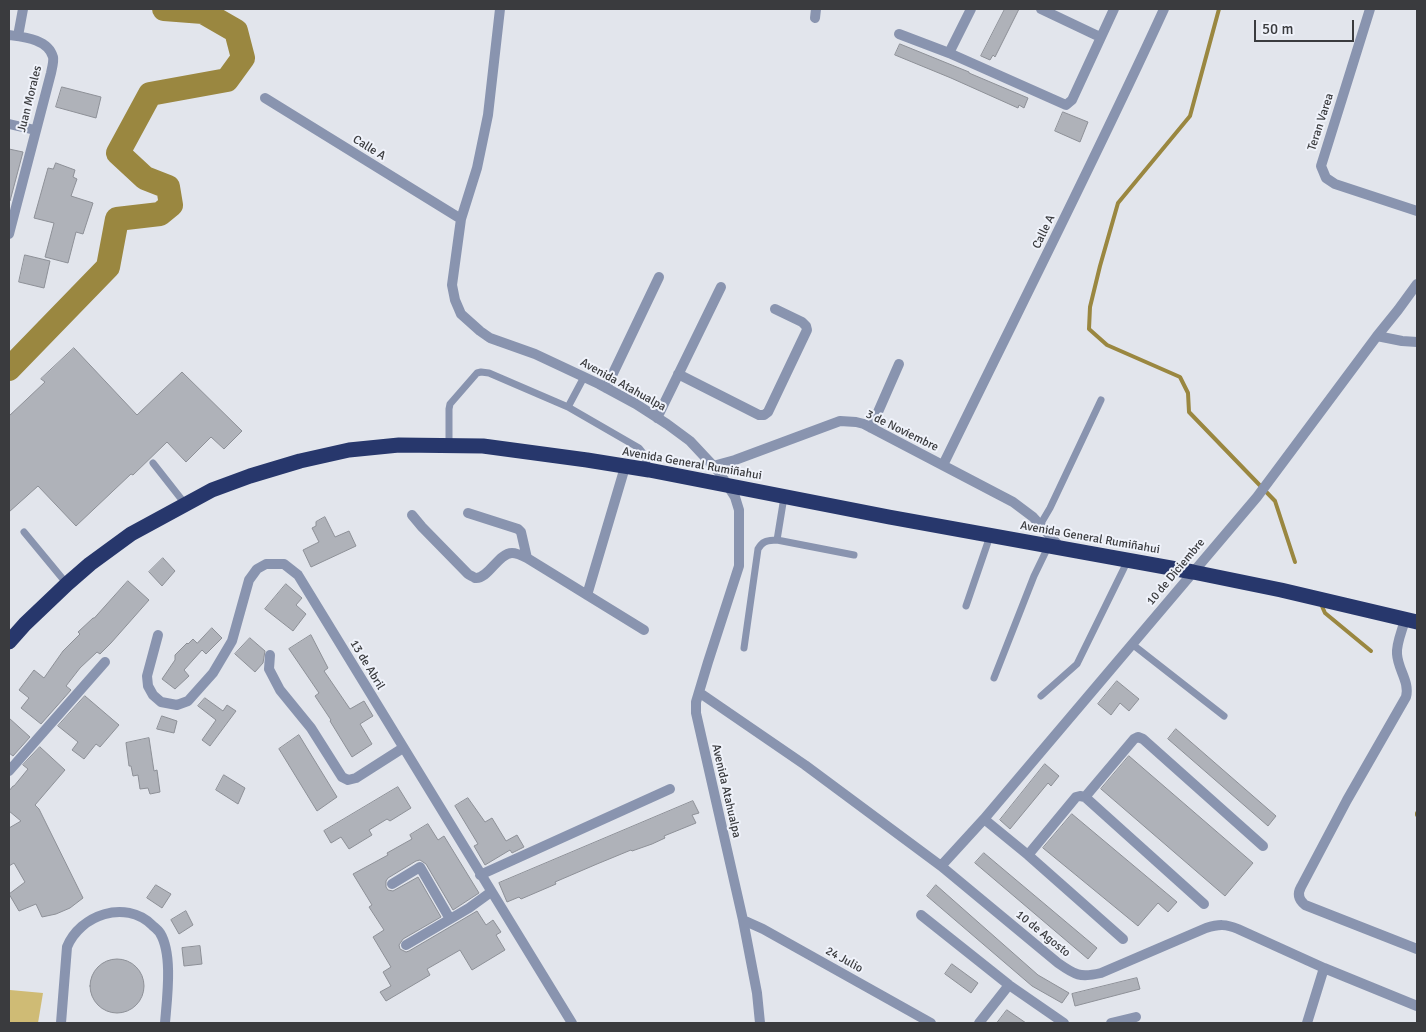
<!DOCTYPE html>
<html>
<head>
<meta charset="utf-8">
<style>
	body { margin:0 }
	#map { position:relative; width:1426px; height:1032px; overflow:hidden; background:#e2e5ec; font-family:Signika,sans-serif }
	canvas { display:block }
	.frame { position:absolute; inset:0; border:10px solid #3a3b3e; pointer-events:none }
	.scale { position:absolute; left:1254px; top:20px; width:100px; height:22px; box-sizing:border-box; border:2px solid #3a3b3e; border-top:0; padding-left:6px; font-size:15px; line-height:18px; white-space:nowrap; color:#3a3b3e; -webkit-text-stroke:4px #eff2fa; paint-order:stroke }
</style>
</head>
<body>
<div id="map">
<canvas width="1426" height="1032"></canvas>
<div class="frame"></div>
<div class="scale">50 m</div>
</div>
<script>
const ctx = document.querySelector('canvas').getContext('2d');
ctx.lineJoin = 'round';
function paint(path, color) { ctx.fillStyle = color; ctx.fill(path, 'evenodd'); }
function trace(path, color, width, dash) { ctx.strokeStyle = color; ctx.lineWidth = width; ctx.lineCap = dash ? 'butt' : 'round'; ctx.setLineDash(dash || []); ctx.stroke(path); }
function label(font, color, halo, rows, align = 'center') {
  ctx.font = font + ' Signika,sans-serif'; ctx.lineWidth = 4; ctx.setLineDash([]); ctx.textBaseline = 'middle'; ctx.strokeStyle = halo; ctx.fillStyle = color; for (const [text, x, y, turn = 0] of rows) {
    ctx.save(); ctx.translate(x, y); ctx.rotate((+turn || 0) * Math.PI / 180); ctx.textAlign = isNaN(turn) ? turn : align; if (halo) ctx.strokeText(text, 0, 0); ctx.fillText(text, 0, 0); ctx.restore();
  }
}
const green = new Path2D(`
	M 10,990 L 43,993 L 38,1023 L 9,1023 Z`);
const stream = new Path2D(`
	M 1219,9 L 1190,116 L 1118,203 L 1100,266 L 1090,307 L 1089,329 L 1107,345 L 1180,377 L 1188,393 L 1189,412 L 1275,501 L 1295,562
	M 1321,604 L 1325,613 L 1371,651
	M 1417,813 L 1417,815`);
const river = new Path2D(`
	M 9,369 L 108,267 L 117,219 L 160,214 L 171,205 L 168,187 L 145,178 L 118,153 L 150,94 L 227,80 L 243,58 L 236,31 L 203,12 L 164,9`);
const building = new Path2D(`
	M 1005,9 L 1019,9 L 995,57 L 993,55 L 990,60 L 981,56 Z
	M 900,44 L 969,72 L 969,73 L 1028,98 L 1024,108 L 1019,105 L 1018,108 L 951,78 L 895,55 Z
	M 62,87 L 101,97 L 96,118 L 56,107 Z
	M 1063,112 L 1088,122 L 1080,142 L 1055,131 Z
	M 9,149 L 23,152 L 10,201 L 9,201 Z
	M 56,163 L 75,170 L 73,177 L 77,179 L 71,196 L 93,203 L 83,234 L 76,232 L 68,263 L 45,257 L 54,223 L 34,218 L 48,168 L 53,169 Z
	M 25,255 L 50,261 L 44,288 L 19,282 Z
	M 74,348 L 137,415 L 182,372 L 242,431 L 224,449 L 211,437 L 186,462 L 167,442 L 133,475 L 131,474 L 76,526 L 38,486 L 9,512 L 9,416 L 45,382 L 41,379 Z
	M 325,517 L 335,537 L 349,531 L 356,546 L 311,567 L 303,550 L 319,542 L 312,528 L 316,526 L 316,522 Z
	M 163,558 L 175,571 L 162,586 L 149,572 Z
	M 128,581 L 149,600 L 111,643 L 100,654 L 97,652 L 80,668 L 66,686 L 71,690 L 41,724 L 21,708 L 29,698 L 19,690 L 34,670 L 44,678 L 63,651 L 80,634 L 78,632 L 93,618 L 94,618 Z
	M 286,584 L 302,598 L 296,605 L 306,614 L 293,631 L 265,609 Z
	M 212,628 L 222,638 L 206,654 L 202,650 L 184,670 L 189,676 L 175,689 L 162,679 L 175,660 L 175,655 L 187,643 L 188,644 L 193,639 L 197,643 Z
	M 311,635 L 328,668 L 324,671 L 350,709 L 364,701 L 373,716 L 360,724 L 372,744 L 352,757 L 330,721 L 331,720 L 315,696 L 319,693 L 289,649 Z
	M 250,638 L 265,651 L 263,663 L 255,672 L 235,654 Z
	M 1117,681 L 1139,699 L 1129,711 L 1120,703 L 1111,715 L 1098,704 Z
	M 85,696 L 119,725 L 100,747 L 96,744 L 84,759 L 72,750 L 78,742 L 58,726 Z
	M 205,698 L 223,711 L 227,705 L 236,711 L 210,746 L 202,740 L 216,720 L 198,706 Z
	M 162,716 L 177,721 L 174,733 L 157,729 Z
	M 9,718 L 30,737 L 13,756 L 9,753 Z
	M 1176,729 L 1276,816 L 1268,826 L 1168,739 Z
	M 299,735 L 337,797 L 317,811 L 279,749 Z
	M 149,738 L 154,771 L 157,770 L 160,792 L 150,794 L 148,788 L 140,789 L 138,775 L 133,776 L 131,766 L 129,766 L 126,743 Z
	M 40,747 L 65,770 L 35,805 L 39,809 L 83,898 L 70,908 L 56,914 L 42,917 L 36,904 L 19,911 L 9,894 L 25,882 L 14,863 L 9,866 L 9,828 L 21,821 L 9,811 L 9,791 L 13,786 L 14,786 L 28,769 L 23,765 Z
	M 1129,756 L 1253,863 L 1225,896 L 1101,789 Z
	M 1045,764 L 1059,776 L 1051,786 L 1048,783 L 1010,829 L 1000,820 Z
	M 224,775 L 245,788 L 238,804 L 216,790 Z
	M 398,787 L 411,808 L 390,821 L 387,819 L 369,830 L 372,835 L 349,849 L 341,837 L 331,843 L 324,831 Z
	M 468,798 L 485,822 L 492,818 L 506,841 L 517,835 L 524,847 L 512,853 L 510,850 L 485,865 L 474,846 L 478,844 L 455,806 Z
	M 693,801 L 699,813 L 692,815 L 696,823 L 664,836 L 665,838 L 652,844 L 632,851 L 631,850 L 597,864 L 555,882 L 556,884 L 521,899 L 519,897 L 507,902 L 499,883 Z
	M 1072,814 L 1177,902 L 1168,912 L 1158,903 L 1138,926 L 1043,848 Z
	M 428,824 L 438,840 L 444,836 L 479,893 L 453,910 L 426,864 L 420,860 L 416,861 L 388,878 L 386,881 L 386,887 L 388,890 L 393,891 L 418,877 L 441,917 L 403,939 L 399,945 L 400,949 L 406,952 L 409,951 L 477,911 L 486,925 L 493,920 L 501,932 L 496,935 L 505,950 L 472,970 L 460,950 L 427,969 L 430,975 L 386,1001 L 380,992 L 391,986 L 383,972 L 391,967 L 373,937 L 384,930 L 369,907 L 372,905 L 353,874 L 388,855 L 387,853 L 412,839 L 410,835 Z
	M 984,853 L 1097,948 L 1088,959 L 975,863 Z
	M 156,885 L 171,894 L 162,908 L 147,898 Z
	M 936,885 L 1038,975 L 1069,993 L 1062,1003 L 1032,986 L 927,896 Z
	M 186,911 L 193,925 L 179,934 L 171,920 Z
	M 200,946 L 202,964 L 184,966 L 182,948 Z
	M90 986a27 27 0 1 1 54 0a27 27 0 1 1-54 0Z
	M 952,964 L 978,983 L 971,993 L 945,974 Z
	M 1137,978 L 1140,989 L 1075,1006 L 1072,994 Z
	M 1007,1010 L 1026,1023 L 997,1023 Z`);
const lane = new Path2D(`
	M 568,407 L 584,377
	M 449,445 L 449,409 L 450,404 L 477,373 L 481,372 L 489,373 L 568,407 L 639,448 L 643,453 L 649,470
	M 153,463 L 186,505
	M 1040,525 L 1050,508 L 1101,400
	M 24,532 L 67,584
	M 777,540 L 784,497
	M 966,606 L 990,536
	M 1132,644 L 1224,716
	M 744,648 L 758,549 C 763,540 768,541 777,540 L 854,555
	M 994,678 L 1034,576 L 1049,545
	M 1041,696 L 1077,664 L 1128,560`);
const street = new Path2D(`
	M 500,9 L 488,115 L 477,168 L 461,219 L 452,285 L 455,300 L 461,314 L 480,331 L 490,338 L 535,354 L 599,384 L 636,404 L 667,424 L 690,441 L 719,472 L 735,497 L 739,510 L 739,566 L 708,662 L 696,702 L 696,713 L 743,920 L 757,993 L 760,1023
	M 1041,9 L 1100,37
	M 1370,9 L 1321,166 L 1326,178 L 1335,184 L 1417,211
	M 815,18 L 816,9
	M 899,34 L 949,53 L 1066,105 L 1072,100 L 1114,9
	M 9,35 C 24,37 48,39 53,57 C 54,61 52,68 51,73 L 9,234
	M 18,36 L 23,9
	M 949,53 L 971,9
	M 265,98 L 461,219
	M 9,124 L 35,130
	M 1377,336 L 1402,341 L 1417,342
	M 678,374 L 759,415 L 764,415 L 768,412 L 807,330 L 806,326 L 802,322 L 775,309
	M 606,388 L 659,277
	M 657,418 L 721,287
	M 871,428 L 899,364
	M 943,465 C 1017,313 1094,162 1164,9
	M 713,466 L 735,460 L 840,421 L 856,422 L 864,424 L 1013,502 L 1033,517 L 1060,547
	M 468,513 L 518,529 L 521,532 L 527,558
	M 412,515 L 422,527 L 468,574 C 469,575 474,577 475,578 C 488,580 498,553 512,553 C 516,553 523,556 527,558 L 644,630
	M 587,595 L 625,467
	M 1405,619 C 1403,629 1396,643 1397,654 C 1398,670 1410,682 1406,697 L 1347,800 L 1301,887 C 1297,894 1299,900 1305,905 L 1417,949
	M 158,635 L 147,676 L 148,686 L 153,695 L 161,702 L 177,705 L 188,701 L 213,673 L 232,641 L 249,580 L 257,569 L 266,564 L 284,564 L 298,575 L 572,1023
	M 270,655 L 269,669 L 280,690 L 311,728 L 342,777 L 348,780 L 356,778 L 403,748
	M 700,693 L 805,765 L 941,866 L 1058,963 C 1075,975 1080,978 1101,973 L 1206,928 C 1219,924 1226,924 1238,929 L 1324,968 L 1417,1006
	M 9,771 L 105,662
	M 1085,797 L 1134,739 L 1138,737 L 1143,739 L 1263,846
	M 984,819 L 1028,855 L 1123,939
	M 1028,855 L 1076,797 L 1080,796 L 1085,797 L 1204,904
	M 941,866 L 984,819 L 1257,497 L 1377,336 L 1398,310 L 1417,284
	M 480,875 L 670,789
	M 392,884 L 420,867 L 450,919
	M 921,915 L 1009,985 L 1064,1023
	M 743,920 L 763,929 L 931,1023
	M 406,945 L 469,908 L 491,892
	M 61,1023 L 67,947 C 80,915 125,899 152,925 C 154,927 158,930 160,933 C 173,954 167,998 165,1023
	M 979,1023 L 1009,985
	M 1111,1023 L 1136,1017
	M 1307,1023 L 1324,968`);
const highway = new Path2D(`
	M 9,642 L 25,624 L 67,584 L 90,564 L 131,534 L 212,490 L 250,476 L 300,461 L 349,450 L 399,445 L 483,446 L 587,460 L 649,470 L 889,517 L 1193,572 L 1281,590 L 1417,622`);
const streetNames = [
	["Juan Morales",30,99,-76],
	["Teran Varea",1321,122,-72],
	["Calle A",369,148,32],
	["Calle A",1044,232,-64],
	["Avenida Atahualpa",623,385,29],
	["3 de Noviembre",902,431,26],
	["Avenida General Rumiñahui",692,464,10],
	["Avenida General Rumiñahui",1090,538,10],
	["10 de Diciembre",1176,572,-50],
	["13 de Abril",367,665,59],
	["Avenida Atahualpa",726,791,77],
	["10 de Agosto",1043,934,39],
	["24 Julio",844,960,29]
];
paint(green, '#cfbb75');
trace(stream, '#9a8740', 4);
trace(river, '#9a8740', 24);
paint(building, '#afb2b9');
trace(building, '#8d9097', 1);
trace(lane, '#8994af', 7);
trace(street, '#8994af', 10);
trace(highway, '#27376c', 15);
label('12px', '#3a3b3e', '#eff2fa', streetNames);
</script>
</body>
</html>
